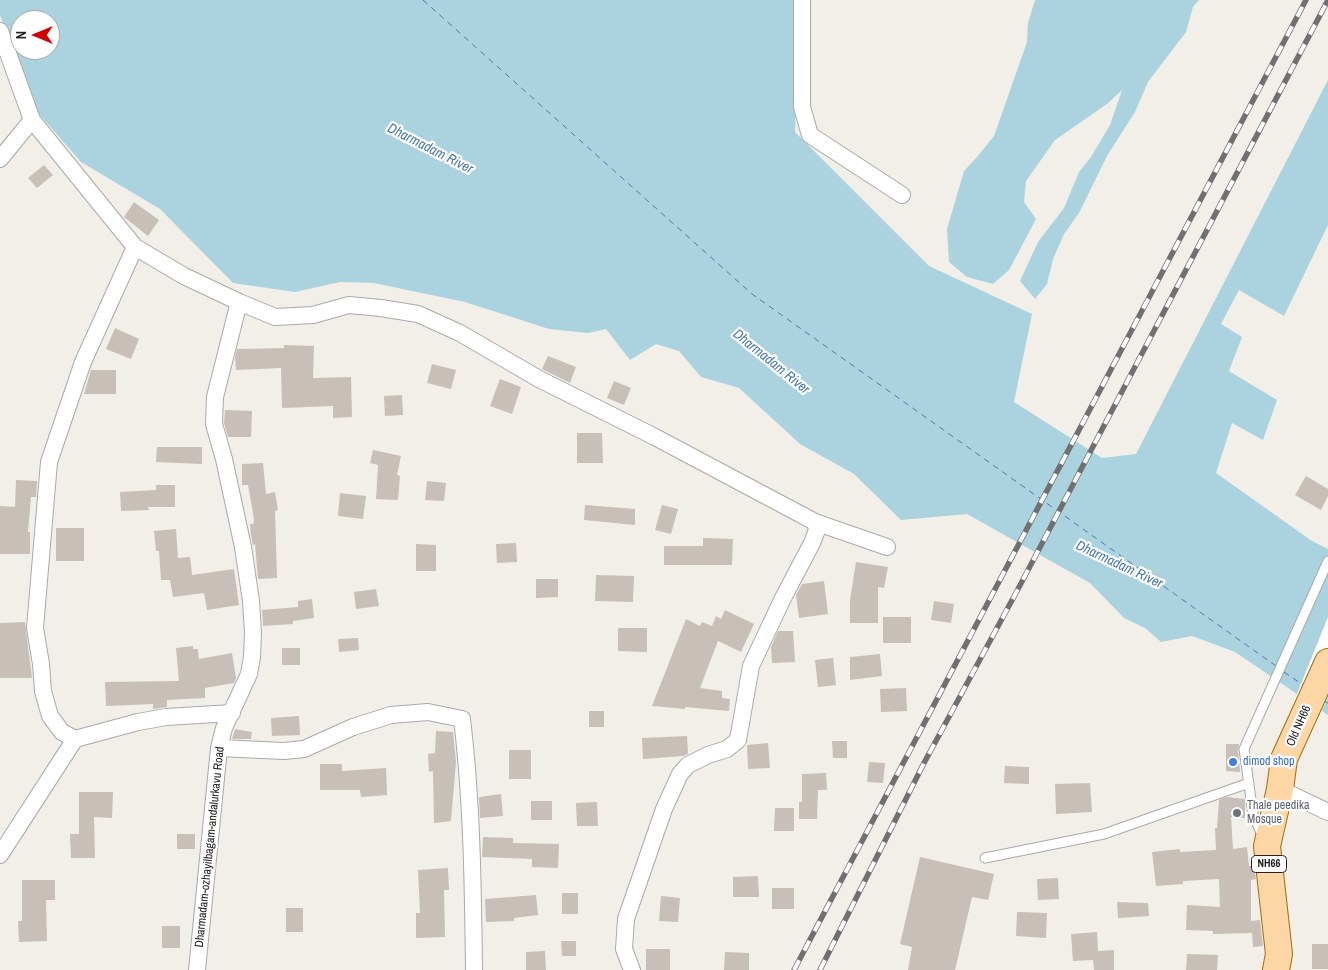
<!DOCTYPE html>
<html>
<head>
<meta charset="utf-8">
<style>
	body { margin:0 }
	#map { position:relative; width:1328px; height:970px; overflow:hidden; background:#f2efe9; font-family:"Archivo Narrow",sans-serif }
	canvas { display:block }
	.north { position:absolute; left:10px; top:10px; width:50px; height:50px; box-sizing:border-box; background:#fff; border:1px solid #a7a7a7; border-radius:50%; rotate:270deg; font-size:14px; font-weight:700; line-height:20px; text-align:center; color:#222 }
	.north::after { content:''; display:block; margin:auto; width:18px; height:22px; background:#d40000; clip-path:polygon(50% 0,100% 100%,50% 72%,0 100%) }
</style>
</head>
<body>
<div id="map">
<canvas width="1328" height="970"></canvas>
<div class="north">N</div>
</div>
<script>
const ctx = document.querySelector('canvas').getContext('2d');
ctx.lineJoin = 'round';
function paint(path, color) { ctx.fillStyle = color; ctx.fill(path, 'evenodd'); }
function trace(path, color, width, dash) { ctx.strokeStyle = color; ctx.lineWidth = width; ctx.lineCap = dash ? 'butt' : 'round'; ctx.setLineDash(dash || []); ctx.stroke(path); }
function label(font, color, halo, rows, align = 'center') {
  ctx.font = font + ' "Archivo Narrow",sans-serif'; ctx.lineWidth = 4.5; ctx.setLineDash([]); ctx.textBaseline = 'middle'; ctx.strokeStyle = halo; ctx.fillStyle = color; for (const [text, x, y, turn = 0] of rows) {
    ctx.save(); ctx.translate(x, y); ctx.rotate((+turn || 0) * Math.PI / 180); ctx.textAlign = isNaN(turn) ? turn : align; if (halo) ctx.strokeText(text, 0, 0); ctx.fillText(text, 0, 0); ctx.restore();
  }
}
const water = new Path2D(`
	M 0,0 L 798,0 L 795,132 L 929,266 L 1032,314 L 1014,402 L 1102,458 L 1136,454 L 1328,80 L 1328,225 L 1284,316 L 1239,290 L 1221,324 L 1242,337 L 1229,371 L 1277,400 L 1263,440 L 1232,423 L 1216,473 L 1312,541 L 1328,549 L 1328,715 L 1235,652 L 1192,636 L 1161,642 L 1145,628 L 1124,618 L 1090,583 L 967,514 L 901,520 L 854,474 L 800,444 L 739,388 L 701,377 L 679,351 L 656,344 L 630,360 L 606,329 L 588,333 L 549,329 L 465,302 L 374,283 L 340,282 L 295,292 L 233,283 L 160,209 L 81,162 L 34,108 L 0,15 ZM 20,20 L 50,20 L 50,50 L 20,50 Z
	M 1035,0 L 1199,0 L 1193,7 L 1186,32 L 1148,82 L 1135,112 L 1107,156 L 1079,213 L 1064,234 L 1053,259 L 1047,284 L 1035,299 L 1020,281 L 1038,242 L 1064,208 L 1079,172 L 1091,157 L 1110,125 L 1122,90 L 1107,104 L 1055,140 L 1026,181 L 1024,202 L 1036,219 L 1009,270 L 993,284 L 967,277 L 949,262 L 947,229 L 964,171 L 977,157 L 994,136 L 1027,42 L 1028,23 Z`);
const pier = new Path2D(`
	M 1328,617 L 1328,697 L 1301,757 L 1276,746 Z`);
const ferry = new Path2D(`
	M 423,0 L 752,294 L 1276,666
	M 1284,672 L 1303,685
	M 1324,701 L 1328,703`);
const building = new Path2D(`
	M 44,165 L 53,175 L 37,188 L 28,178 Z
	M 134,202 L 159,220 L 148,236 L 124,217 Z
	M 115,328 L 139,339 L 131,359 L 106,349 Z
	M 284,345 L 314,346 L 313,378 L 351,377 L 352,417 L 333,418 L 333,406 L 282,408 L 281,368 L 236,370 L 235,357 L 237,349 L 284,348 Z
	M 548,356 L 576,367 L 570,383 L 542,369 Z
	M 432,364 L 456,370 L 451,389 L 427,383 Z
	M 91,370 L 116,370 L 116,394 L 84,394 Z
	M 500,379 L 521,387 L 512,414 L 490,406 Z
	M 614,381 L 631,388 L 624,405 L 607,398 Z
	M 402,395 L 403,415 L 385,416 L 384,396 Z
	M 225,410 L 252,411 L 251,437 L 228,437 L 224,423 Z
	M 577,433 L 602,433 L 603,463 L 577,463 Z
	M 157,447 L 202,447 L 202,464 L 156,462 Z
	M 373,450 L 401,456 L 397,475 L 400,476 L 398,500 L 376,499 L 378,465 L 370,463 Z
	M 263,463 L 266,494 L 275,492 L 278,510 L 275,511 L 277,578 L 258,579 L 255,544 L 253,545 L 251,535 L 250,524 L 253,524 L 254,521 L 252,507 L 248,485 L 242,485 L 242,464 Z
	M 1306,476 L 1328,489 L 1328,496 L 1321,510 L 1295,495 Z
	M 16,480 L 37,481 L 36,497 L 31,497 L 28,532 L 30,532 L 30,554 L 0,554 L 0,506 L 15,507 Z
	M 427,481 L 446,483 L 444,501 L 425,500 Z
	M 156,485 L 175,485 L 175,507 L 148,507 L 149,510 L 121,511 L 120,492 L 156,490 Z
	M 340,493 L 366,496 L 363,519 L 338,516 Z
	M 585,505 L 635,509 L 635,525 L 584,520 Z
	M 662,505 L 678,509 L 671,534 L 655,530 Z
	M 56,528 L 84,528 L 84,561 L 56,561 Z
	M 176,529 L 178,558 L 190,557 L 192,575 L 234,569 L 239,605 L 207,610 L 204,593 L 173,597 L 170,580 L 161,580 L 159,551 L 156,551 L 154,531 Z
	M 703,538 L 733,539 L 732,565 L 664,565 L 664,546 L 703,546 Z
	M 516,543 L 517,562 L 497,563 L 496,544 Z
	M 416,544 L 436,545 L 436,571 L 416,571 Z
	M 856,562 L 888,567 L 884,588 L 878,587 L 878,623 L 850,623 L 850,600 Z
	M 596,575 L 634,576 L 633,602 L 595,601 Z
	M 536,579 L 558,579 L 558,597 L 536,598 Z
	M 824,581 L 828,614 L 799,618 L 796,595 L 802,584 Z
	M 376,589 L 379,606 L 356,609 L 354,592 Z
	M 312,599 L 314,618 L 293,621 L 293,624 L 263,626 L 262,610 L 298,607 L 298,601 Z
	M 934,601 L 954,604 L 951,623 L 931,620 Z
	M 725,610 L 754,624 L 741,652 L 718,641 L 700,688 L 722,691 L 722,698 L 730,699 L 729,711 L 685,707 L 685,709 L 652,706 L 686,619 L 700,626 L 702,622 L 712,626 L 716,616 L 721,619 Z
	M 883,617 L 911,617 L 911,643 L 883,643 Z
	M 25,622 L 32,678 L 0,678 L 0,623 Z
	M 618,628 L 647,628 L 647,652 L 618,651 Z
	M 778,631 L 793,631 L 795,662 L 772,663 L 771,647 Z
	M 358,638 L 359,650 L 339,652 L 338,639 Z
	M 193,646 L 193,649 L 198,649 L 199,659 L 232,653 L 236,678 L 234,683 L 205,688 L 205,698 L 167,700 L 167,707 L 153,709 L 153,704 L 106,706 L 105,682 L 179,681 L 176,648 Z
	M 282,648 L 300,648 L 300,665 L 282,665 Z
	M 880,654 L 882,676 L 850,680 L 850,657 Z
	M 833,658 L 836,685 L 818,687 L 815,660 Z
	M 906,688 L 907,711 L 881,712 L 880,689 Z
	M 589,711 L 604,711 L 604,727 L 589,727 Z
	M 299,716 L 300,735 L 272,736 L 271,718 Z
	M 235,729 L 252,732 L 251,739 L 232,739 Z
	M 436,731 L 453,732 L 456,762 L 451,821 L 434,823 L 433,771 L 429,772 L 428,754 L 435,753 Z
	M 687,736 L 688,754 L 683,756 L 643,759 L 642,738 Z
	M 832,741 L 847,741 L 847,758 L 833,758 Z
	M 768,743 L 770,768 L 748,769 L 747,745 Z
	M 1226,744 L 1239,744 L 1238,750 L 1240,772 L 1226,771 Z
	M 509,750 L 531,750 L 531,779 L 509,779 Z
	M 869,762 L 885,763 L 883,783 L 867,782 Z
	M 320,764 L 342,764 L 342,771 L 386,768 L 387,795 L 361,797 L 360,790 L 320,790 Z
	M 1005,766 L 1029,767 L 1029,784 L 1004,783 Z
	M 826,773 L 827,790 L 818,790 L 817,819 L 799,819 L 799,802 L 802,802 L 802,774 Z
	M 1090,783 L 1092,812 L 1056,814 L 1055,784 Z
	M 79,792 L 113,792 L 112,818 L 94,817 L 95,858 L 71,858 L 70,834 L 79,834 Z
	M 501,794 L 503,816 L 480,818 L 479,797 Z
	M 1227,797 L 1245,799 L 1245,818 L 1231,817 L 1233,849 L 1247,847 L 1249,866 L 1254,866 L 1256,879 L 1251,880 L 1251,921 L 1260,920 L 1263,946 L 1253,947 L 1252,933 L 1213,934 L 1213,931 L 1186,930 L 1187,905 L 1220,907 L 1219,879 L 1183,881 L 1183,884 L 1156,886 L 1152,852 L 1180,849 L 1180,852 L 1216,850 L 1215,828 L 1217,828 L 1219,800 Z
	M 531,801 L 552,801 L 552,820 L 531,820 Z
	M 597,802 L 598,826 L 577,826 L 576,803 Z
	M 775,808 L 794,808 L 794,831 L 774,831 Z
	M 177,834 L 195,834 L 195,849 L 177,849 Z
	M 483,837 L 513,838 L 513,843 L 559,844 L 558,868 L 532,867 L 532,859 L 482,857 Z
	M 920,857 L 994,874 L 988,900 L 972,897 L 955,970 L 908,970 L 912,947 L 900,944 Z
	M 448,868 L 449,890 L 444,890 L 445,937 L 416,938 L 416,913 L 420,913 L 418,870 Z
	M 758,876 L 759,897 L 733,897 L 733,877 Z
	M 1058,878 L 1059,899 L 1038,900 L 1037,879 Z
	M 22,880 L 55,880 L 55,900 L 46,900 L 47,941 L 19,942 L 18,921 L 22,921 Z
	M 772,888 L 794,888 L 794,909 L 772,909 Z
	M 562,893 L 578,893 L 578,914 L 562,914 Z
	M 536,895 L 538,915 L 514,918 L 514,921 L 486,922 L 485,899 Z
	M 661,896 L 680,898 L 678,922 L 659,921 Z
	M 1117,902 L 1148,903 L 1149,916 L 1118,918 Z
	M 286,908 L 303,908 L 303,932 L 286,932 Z
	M 1017,912 L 1047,913 L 1046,938 L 1016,936 Z
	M 162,926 L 180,926 L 180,948 L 162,948 Z
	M 1097,932 L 1098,951 L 1114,950 L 1114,970 L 1094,970 L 1093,960 L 1073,961 L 1071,934 Z
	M 561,941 L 576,941 L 576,956 L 562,956 Z
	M 1312,944 L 1328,944 L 1328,969 L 1312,969 Z
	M 646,949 L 670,949 L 670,970 L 646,970 Z
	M 545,951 L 546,970 L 526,970 L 526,952 Z
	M 725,952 L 749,953 L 749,970 L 724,970 Z
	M 1187,954 L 1218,955 L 1217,970 L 1186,970 Z`);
const lane = new Path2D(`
	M 1262,835 L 1253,814 L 1244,749 L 1328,561
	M 985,858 L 1104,834 L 1249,783`);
const street = new Path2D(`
	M 802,0 L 802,107 L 810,135 L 902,195
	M 0,31 L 32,120 L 135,247 L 184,276 L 239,302 L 215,397 L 214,424 L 224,459 L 243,547 L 251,601 L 253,633 L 252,657 L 249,674 L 224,728 L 219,748 L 197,970
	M 0,159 L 32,120
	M 239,302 L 275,317 L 313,315 L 349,305 L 381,308 L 418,314 L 460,333 L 539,379 L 655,437 L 815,522 L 887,547
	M 75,739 L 62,732 L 50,716 L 43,691 L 41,664 L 35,628 L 49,462 L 83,362 L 135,247
	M 219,748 L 284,751 L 304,749 L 353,727 L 391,715 L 428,712 L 462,719 C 472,802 473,887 474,970
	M 1280,789 L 1328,812
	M 0,855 L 75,739 L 138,722 L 166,717 L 232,713
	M 632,970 L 624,949 L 626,919 L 664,809 L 680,774 L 688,765 L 708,755 L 727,749 L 738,740 L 751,666 L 783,598 L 812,543 L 817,530 L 815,522`);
const primary = new Path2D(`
	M 1276,970 L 1279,954 L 1267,846 L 1280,789 L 1284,759 L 1328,662`);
const rail = new Path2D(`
	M 794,970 L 1306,0
	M 820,970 L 924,763 L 1017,591 L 1328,0`);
const markers = [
	[1233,762,5,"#3f7fe0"],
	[1237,813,5,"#6b7280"]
];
const shields = [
	[1269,864,35]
];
const shieldNames = [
	["NH66",1269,864]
];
const streetNames = [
	["Old NH66",1299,726,-66],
	["Dharmadam-ozhayilbagam-andalurkavu Road",210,847,-84]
];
const shopNames = [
	["dimod shop",1243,762]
];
const worshipNames = [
	["Thale peedika",1247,806],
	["Mosque",1247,820]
];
const waterNames = [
	["Dharmadam River",430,149,27],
	["Dharmadam River",771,362,39],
	["Dharmadam River",1119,565,25]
];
paint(water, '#aad3df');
paint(pier, '#fff');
trace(ferry, '#4a7aab', 1, [6, 5]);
paint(building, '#c7bfb8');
trace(lane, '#a9a9a9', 11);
trace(street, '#a9a9a9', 18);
trace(primary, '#a06b00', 28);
trace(lane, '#fff', 9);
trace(street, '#fff', 16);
trace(primary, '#fcd6a4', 26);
trace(rail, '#707070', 5.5);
trace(rail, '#fff', 4, [11]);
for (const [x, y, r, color] of markers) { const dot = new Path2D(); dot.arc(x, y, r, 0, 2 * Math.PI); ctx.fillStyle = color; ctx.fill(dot); trace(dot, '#fff', 2); }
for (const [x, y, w] of shields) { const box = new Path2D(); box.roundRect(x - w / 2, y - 8.5, w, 17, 4); ctx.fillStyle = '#fff'; ctx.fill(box); trace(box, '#222', 1); }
label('bold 11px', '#222', null, shieldNames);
label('12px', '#222', '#fff', streetNames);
label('12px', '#366cbe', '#fff', shopNames, 'left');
label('12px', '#5b616d', '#fff', worshipNames, 'left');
label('italic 14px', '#4a7aab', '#fff', waterNames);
</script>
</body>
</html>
